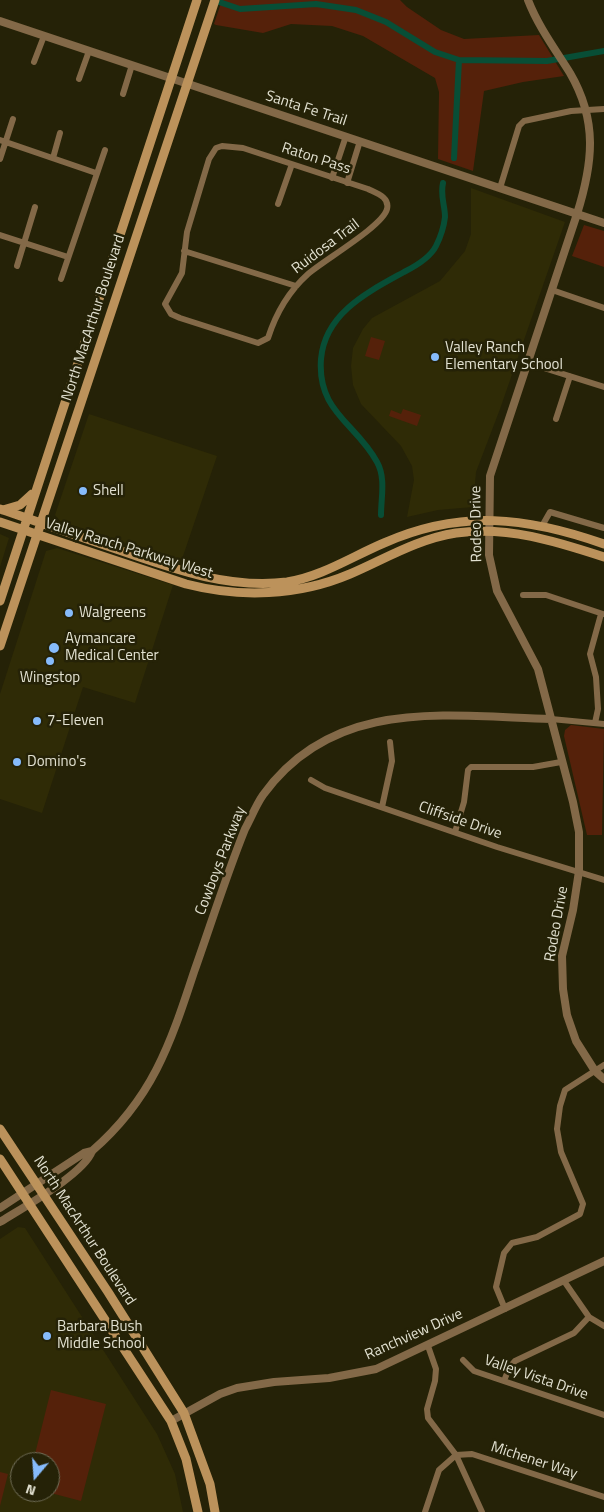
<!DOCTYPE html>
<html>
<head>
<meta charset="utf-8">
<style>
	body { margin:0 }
	#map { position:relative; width:604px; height:1512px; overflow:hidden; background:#252207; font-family:"Titillium Web",sans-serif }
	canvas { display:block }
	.north { position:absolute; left:10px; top:1452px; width:50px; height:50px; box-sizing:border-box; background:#252207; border:1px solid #716e58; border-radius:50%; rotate:198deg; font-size:14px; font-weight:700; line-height:20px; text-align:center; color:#e2e1d1 }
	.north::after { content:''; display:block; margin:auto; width:18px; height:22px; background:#86bbfb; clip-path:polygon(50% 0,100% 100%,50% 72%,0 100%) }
</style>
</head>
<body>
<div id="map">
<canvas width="604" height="1512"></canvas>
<div class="north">N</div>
</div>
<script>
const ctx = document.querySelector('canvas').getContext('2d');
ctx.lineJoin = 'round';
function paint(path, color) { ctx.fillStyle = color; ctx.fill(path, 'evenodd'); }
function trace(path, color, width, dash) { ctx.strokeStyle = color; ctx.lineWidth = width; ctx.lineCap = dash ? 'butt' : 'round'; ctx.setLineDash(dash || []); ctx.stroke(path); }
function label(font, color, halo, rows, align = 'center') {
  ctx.font = font + ' "Titillium Web",sans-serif'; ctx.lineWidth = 5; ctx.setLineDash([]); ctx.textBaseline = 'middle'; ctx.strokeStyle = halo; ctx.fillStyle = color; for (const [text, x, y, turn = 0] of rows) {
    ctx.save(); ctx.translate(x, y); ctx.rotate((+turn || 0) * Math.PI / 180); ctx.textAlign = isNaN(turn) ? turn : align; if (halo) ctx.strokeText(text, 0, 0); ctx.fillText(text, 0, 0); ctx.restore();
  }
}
const built = new Path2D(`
	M 471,188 L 565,222 L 500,409 L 476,472 L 473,507 L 438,510 L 407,517 L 414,480 L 412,466 L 401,446 L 361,404 L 353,385 L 351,366 L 353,348 L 363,329 L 372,318 L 440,281 L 465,251 L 471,234 Z
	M 89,414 L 217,456 L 181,562 L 60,521 L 55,515 Z
	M 0,534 L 9,538 L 0,567 Z
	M 57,548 L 173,585 L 135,703 L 83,687 L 42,813 L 0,799 L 0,694 L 46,551 Z
	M 18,1227 L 25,1228 L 157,1434 L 175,1474 L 183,1512 L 0,1512 L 0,1239 ZM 20,1462 L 50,1462 L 50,1492 L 20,1492 Z`);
const green = new Path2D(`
	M 222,0 L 400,0 L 407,7 L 441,30 L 464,39 L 539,35 L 564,76 L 523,82 L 484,91 L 473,171 L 438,159 L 439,92 L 435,78 L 363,36 L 332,26 L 291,24 L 263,33 L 216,25 L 214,24 Z
	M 584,225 L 604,231 L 604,267 L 572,256 Z
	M 371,337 L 385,341 L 379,360 L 365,356 Z
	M 403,409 L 421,415 L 417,426 L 389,416 L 391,410 L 401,414 Z
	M 571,725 L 604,729 L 602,835 L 587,835 L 564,736 L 565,730 Z
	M 51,1390 L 106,1404 L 81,1501 L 47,1492 L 50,1492 L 50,1462 L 33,1462 Z
	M 0,1472 L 8,1474 L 0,1506 Z`);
const canal = new Path2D(`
	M 213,0 L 240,9 L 316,4 L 356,10 L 386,22 L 435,52 L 459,60 L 547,61 L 604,51
	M 454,158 L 459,60
	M 381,515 C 381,498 386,478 377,462 C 356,423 317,412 321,359 C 325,313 368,292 404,272 C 416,266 430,258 436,246 C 440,238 444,226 445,217 C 445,205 440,196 443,183`);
const minor = new Path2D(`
	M 34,62 L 44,36
	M 79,79 L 89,51
	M 123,94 L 132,65
	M 0,140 L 96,173
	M 222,146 L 243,148 L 368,189 C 376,193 390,197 387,209 C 383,226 324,260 308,274 C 288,292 276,313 268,338 L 258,343 L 180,318 L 171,314 L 165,304 L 182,273 L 187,232 L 209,159 L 216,148 Z
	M 53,158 L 60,133
	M 0,159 L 13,119
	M 332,178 L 346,136
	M 347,183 L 360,141
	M 500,188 L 519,126 L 524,121 L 571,111 L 604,109
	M 278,204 L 292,164
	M 0,235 L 68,257
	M 184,251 L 296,286
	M 17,266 L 35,207
	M 61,279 L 105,150
	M 552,290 L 604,308
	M 528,363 L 604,387
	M 556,419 L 570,376
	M 542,526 L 550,512 L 604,528
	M 523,595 L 546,595 L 603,614
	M 551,719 L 604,724
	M 595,723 L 598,709 L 596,677 L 590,654 L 601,614
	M 311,780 L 325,788 L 497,847 L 604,880
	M 382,807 L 392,761 L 390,742
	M 455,832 L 464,802 L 468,770 L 471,767 L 533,767 L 561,762
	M 564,1281 L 589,1317 L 604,1326
	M 505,1309 L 496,1287 L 504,1253 L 512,1243 L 537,1237 L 580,1214 L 583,1204 L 561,1152 L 557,1129 L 560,1106 L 565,1090 L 604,1065
	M 428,1346 L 436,1369 L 435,1381 L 427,1409 L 428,1418 L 456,1455 L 482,1512
	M 463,1360 L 474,1371 L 604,1415
	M 504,1381 L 509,1368 L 515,1361 L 574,1333 L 589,1317
	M 425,1512 L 439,1470 L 456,1455 L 472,1454 L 604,1497`);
const tertiary = new Path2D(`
	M 528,0 C 538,26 555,49 570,73 C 598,121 593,163 577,214 L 490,476 L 489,555 L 497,591 L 538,669 L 573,802 L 579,832 L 579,871 L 573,910 L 562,956 L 563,989 L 567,1015 L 576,1041 L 595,1071 L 604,1079
	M 0,21 L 604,223
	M 0,1208 L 84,1153 L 92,1151
	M 0,1222 C 22,1208 84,1174 92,1151 C 152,1099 170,1045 194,972 C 211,924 226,876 245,829 C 251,818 256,805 263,795 C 334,697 445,716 551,719
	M 171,1421 L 220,1394 L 237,1388 L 274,1382 L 329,1378 L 376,1369 L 604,1261`);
const secondary = new Path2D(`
	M 0,509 C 42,523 83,538 125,552 C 177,570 230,589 287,582 C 321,577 353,556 384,543 C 461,509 527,517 604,544
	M 3,510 L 20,505 L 32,494
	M 0,522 L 186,584 C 240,598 298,596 350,574 C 385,559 417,539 456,533 C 508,526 555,541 604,557
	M 0,601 L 197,0
	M 0,646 L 215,0
	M 0,1129 L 108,1292 L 184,1413 L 210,1484 L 215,1512
	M 0,1159 L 171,1421 L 186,1459 L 198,1512`);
const markers = [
	[435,357,5,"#86bbfb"],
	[83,491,5,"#86bbfb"],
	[69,613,5,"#86bbfb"],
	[54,648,6,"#86bbfb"],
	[50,661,5,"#86bbfb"],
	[37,721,5,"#86bbfb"],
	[17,762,5,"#86bbfb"],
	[47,1336,5,"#86bbfb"]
];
const streetNames = [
	["Santa Fe Trail",306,109,18],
	["Raton Pass",316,159,18],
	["Ruidosa Trail",326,247,-37],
	["North MacArthur Boulevard",94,318,-72],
	["Rodeo Drive",477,524,-91],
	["Valley Ranch Parkway West",129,549,17],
	["Cliffside Drive",460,821,19],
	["Cowboys Parkway",221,861,-69],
	["Rodeo Drive",557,924,-80],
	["North MacArthur Boulevard",84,1231,57],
	["Ranchview Drive",414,1335,-24],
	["Valley Vista Drive",536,1378,19],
	["Michener Way",534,1461,18]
];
const poiNames = [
	["Valley Ranch",445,348],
	["Elementary School",445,365],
	["Shell",93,491],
	["Walgreens",79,613],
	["Aymancare",65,639],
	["Medical Center",65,656],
	["Wingstop",50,678,"center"],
	["7-Eleven",47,721],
	["Domino's",27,762],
	["Barbara Bush",57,1327],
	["Middle School",57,1344]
];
paint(built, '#2f2b06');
paint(green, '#55210a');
trace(canal, '#084e36', 6);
trace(minor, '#836948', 6);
trace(tertiary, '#836948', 8);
trace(secondary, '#bc925b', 9);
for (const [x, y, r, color] of markers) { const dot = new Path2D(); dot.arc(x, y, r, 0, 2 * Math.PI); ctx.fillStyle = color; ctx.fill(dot); trace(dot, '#252207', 2); }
label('15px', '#e2e1d1', '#252207', streetNames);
label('15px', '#e2e1d1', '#252207', poiNames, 'left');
</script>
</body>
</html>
